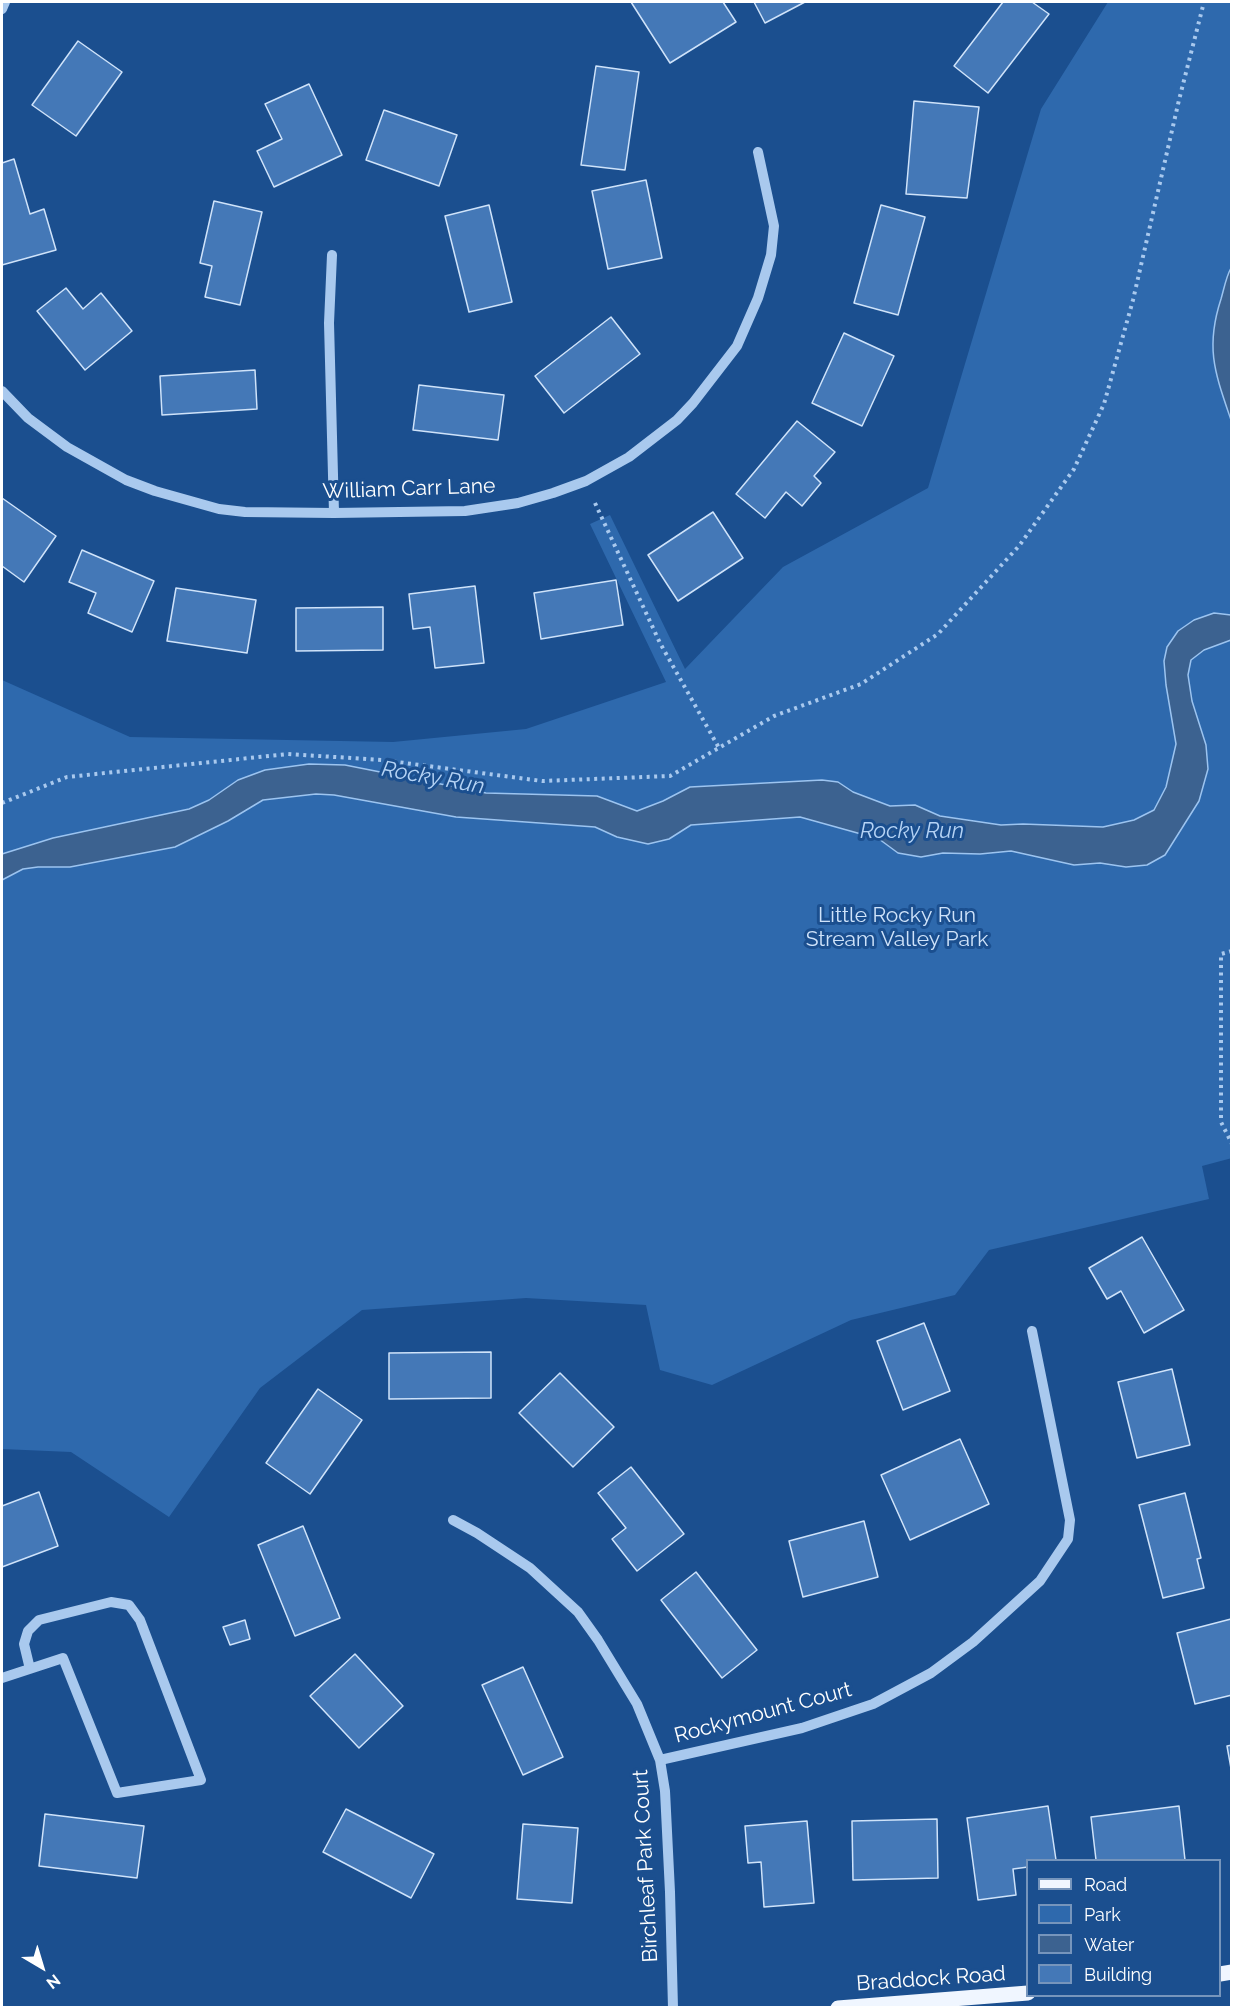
<!DOCTYPE html>
<html>
<head>
<meta charset="utf-8">
<style>
	body { margin:0 }
	#map { position:relative; width:1233px; height:2009px; overflow:hidden; background:#1b4f8f; font-family:Raleway,sans-serif }
	canvas { display:block }
	.frame { position:absolute; inset:0; border:3px solid #fff; pointer-events:none }
	.legend { position:absolute; left:1026px; top:1859px; width:195px; height:138px; box-sizing:border-box; background:#1b4f8f; border:2px solid #7695bc; margin:0; padding:8px 10px; list-style:none; font-size:18px; color:#fff }
	.legend li { display:flex; align-items:center; gap:12px; height:30px }
	.legend b { width:30px; border:2px solid #7695bc }
	.north { position:absolute; left:12px; top:1937px; width:60px; height:60px; -webkit-text-stroke:4px #1b4f8f; paint-order:stroke; rotate:142deg; font-size:16px; font-weight:700; line-height:24px; text-align:center; color:#fff }
	.north::after { content:''; display:block; margin:auto; width:21px; height:27px; background:#fff; clip-path:polygon(50% 0,100% 100%,50% 72%,0 100%) }
</style>
</head>
<body>
<div id="map">
<canvas width="1233" height="2009"></canvas>
<div class="frame"></div>
<ul class="legend">
<li><b style="height:8px;background:#f0f6ff"></b>Road</li>
<li><b style="height:16px;background:#2e69ad"></b>Park</li>
<li><b style="height:16px;background:#3c6290"></b>Water</li>
<li><b style="height:16px;background:#4478b7"></b>Building</li>
</ul>
<div class="north">N</div>
</div>
<script>
const ctx = document.querySelector('canvas').getContext('2d');
ctx.lineJoin = 'round';
function paint(path, color) { ctx.fillStyle = color; ctx.fill(path, 'evenodd'); }
function trace(path, color, width, dash) { ctx.strokeStyle = color; ctx.lineWidth = width; ctx.lineCap = dash ? 'butt' : 'round'; ctx.setLineDash(dash || []); ctx.stroke(path); }
function label(font, color, halo, rows, align = 'center') {
  ctx.font = font + ' Raleway,sans-serif'; ctx.lineWidth = 6; ctx.setLineDash([]); ctx.textBaseline = 'middle'; ctx.strokeStyle = halo; ctx.fillStyle = color; for (const [text, x, y, turn = 0] of rows) {
    ctx.save(); ctx.translate(x, y); ctx.rotate((+turn || 0) * Math.PI / 180); ctx.textAlign = isNaN(turn) ? turn : align; if (halo) ctx.strokeText(text, 0, 0); ctx.fillText(text, 0, 0); ctx.restore();
  }
}
const green = new Path2D(`
	M 1108,2 L 1231,2 L 1232,1158 L 1202,1166 L 1209,1199 L 989,1250 L 955,1295 L 851,1320 L 712,1385 L 660,1370 L 646,1305 L 526,1298 L 362,1310 L 260,1388 L 169,1517 L 71,1452 L 2,1449 L 2,680 L 130,737 L 393,742 L 526,729 L 666,682 L 590,524 L 610,515 L 685,669 L 783,567 L 928,488 L 1041,109 Z`);
const water = new Path2D(`
	M 1231,268 L 1231,420 C 1215,373 1205,348 1221,299 C 1224,289 1226,277 1231,268 Z
	M 1214,613 L 1231,615 L 1231,640 L 1204,650 L 1191,660 L 1188,675 L 1192,701 L 1206,745 L 1208,769 L 1199,801 L 1165,855 L 1147,865 L 1126,867 L 1100,863 L 1074,865 L 1011,851 L 980,854 L 943,853 L 921,857 L 898,853 L 879,839 L 800,817 L 691,825 L 669,839 L 648,844 L 617,837 L 595,827 L 456,817 L 334,795 L 316,794 L 263,800 L 228,821 L 175,847 L 70,867 L 38,867 L 23,869 L 2,880 L 2,854 L 53,838 L 189,809 L 209,800 L 238,780 L 265,770 L 309,764 L 345,765 L 486,793 L 597,796 L 637,811 L 663,801 L 690,787 L 822,780 L 838,782 L 853,792 L 890,806 L 915,805 L 940,816 L 1001,825 L 1023,824 L 1103,827 L 1134,820 L 1154,810 L 1166,787 L 1176,744 L 1166,685 L 1164,661 L 1167,647 L 1178,631 L 1194,620 Z`);
const building = new Path2D(`
	M 631,2 L 723,2 L 736,22 L 670,63 Z
	M 754,2 L 805,2 L 765,23 Z
	M 1003,2 L 1032,2 L 1049,14 L 988,93 L 954,66 Z
	M 78,41 L 122,72 L 76,136 L 32,105 Z
	M 596,66 L 639,72 L 625,170 L 581,165 Z
	M 309,84 L 342,155 L 274,187 L 257,151 L 282,139 L 265,104 Z
	M 914,101 L 979,107 L 967,198 L 906,194 Z
	M 384,110 L 457,135 L 439,186 L 366,160 Z
	M 14,159 L 30,214 L 44,209 L 56,250 L 2,265 L 2,163 Z
	M 646,180 L 662,258 L 608,269 L 592,191 Z
	M 214,201 L 262,212 L 240,305 L 205,297 L 212,266 L 200,263 Z
	M 489,205 L 512,302 L 469,312 L 445,216 Z
	M 881,205 L 925,217 L 898,315 L 854,303 Z
	M 66,288 L 83,309 L 101,293 L 132,331 L 85,370 L 37,311 Z
	M 611,317 L 640,354 L 564,413 L 535,376 Z
	M 844,333 L 894,356 L 862,426 L 812,403 Z
	M 255,370 L 257,409 L 162,415 L 160,376 Z
	M 419,385 L 504,395 L 498,440 L 413,430 Z
	M 797,421 L 835,452 L 814,476 L 821,483 L 802,506 L 786,492 L 765,518 L 736,494 Z
	M 2,498 L 56,536 L 24,582 L 2,566 Z
	M 713,512 L 743,558 L 678,601 L 648,555 Z
	M 82,550 L 154,581 L 132,632 L 88,613 L 96,593 L 69,582 Z
	M 616,580 L 623,625 L 541,639 L 534,593 Z
	M 475,586 L 484,663 L 435,668 L 430,627 L 413,629 L 409,594 Z
	M 176,588 L 256,600 L 247,653 L 167,641 Z
	M 383,607 L 383,650 L 296,651 L 296,608 Z
	M 1142,1237 L 1184,1310 L 1144,1333 L 1121,1291 L 1107,1299 L 1089,1268 Z
	M 924,1323 L 950,1391 L 903,1410 L 877,1341 Z
	M 491,1352 L 491,1398 L 389,1399 L 389,1353 Z
	M 1172,1369 L 1190,1445 L 1137,1458 L 1118,1382 Z
	M 560,1373 L 614,1427 L 573,1467 L 519,1413 Z
	M 318,1389 L 362,1420 L 310,1494 L 266,1463 Z
	M 960,1439 L 989,1504 L 910,1540 L 881,1475 Z
	M 631,1467 L 684,1534 L 637,1571 L 612,1539 L 626,1528 L 598,1493 Z
	M 39,1492 L 58,1546 L 2,1567 L 2,1506 Z
	M 1185,1493 L 1201,1558 L 1197,1559 L 1204,1588 L 1163,1598 L 1139,1505 Z
	M 864,1521 L 878,1577 L 803,1597 L 789,1541 Z
	M 303,1526 L 340,1618 L 295,1636 L 258,1545 Z
	M 696,1572 L 757,1650 L 722,1678 L 661,1600 Z
	M 1231,1619 L 1232,1695 L 1195,1704 L 1177,1633 Z
	M 245,1620 L 250,1639 L 230,1645 L 223,1627 Z
	M 355,1654 L 403,1706 L 359,1748 L 310,1696 Z
	M 523,1667 L 563,1757 L 523,1775 L 482,1685 Z
	M 1232,1745 L 1232,1774 L 1227,1746 Z
	M 1048,1806 L 1056,1860 L 1028,1860 L 1028,1867 L 1013,1869 L 1016,1895 L 978,1900 L 967,1818 Z
	M 1179,1806 L 1185,1860 L 1096,1860 L 1091,1817 Z
	M 346,1809 L 434,1854 L 411,1898 L 323,1852 Z
	M 45,1814 L 144,1826 L 137,1878 L 39,1866 Z
	M 937,1819 L 938,1878 L 853,1880 L 852,1821 Z
	M 807,1821 L 814,1903 L 764,1907 L 761,1862 L 748,1863 L 745,1826 Z
	M 523,1824 L 578,1828 L 572,1903 L 517,1899 Z`);
const path = new Path2D(`
	M 595,503 L 660,643 L 719,748
	M 2,803 L 67,777 L 288,754 L 382,760 L 542,781 L 670,776 L 774,716 L 861,684 L 938,634 L 1019,546 L 1074,469 L 1104,404 L 1133,300 L 1179,100 L 1204,2
	M 1232,951 L 1221,954 L 1221,1122 L 1232,1144`);
const minor = new Path2D(`
	M 2,9 L 5,2
	M 332,255 L 329,323 L 334,513
	M 2,391 L 28,418 L 67,447 L 126,480 L 155,491 L 219,509 L 245,512 L 334,513 L 465,511 L 518,503 L 553,493 L 586,481 L 629,457 L 677,420 L 693,403 L 737,346 L 758,298 L 771,255 L 774,226 L 758,152
	M 453,1520 L 477,1533 L 530,1568 L 578,1612 L 598,1640 L 637,1704 L 660,1760 L 665,1791 L 670,1892 L 673,2008
	M 2,1678 L 63,1658 L 117,1793 L 201,1780 L 140,1620 L 129,1605 L 111,1602 L 39,1620 L 28,1631 L 24,1644 L 30,1669
	M 660,1760 L 802,1728 L 873,1704 L 931,1673 L 973,1642 L 1040,1581 L 1068,1539 L 1070,1520 L 1032,1331`);
const major = new Path2D(`
	M 1220,1974 L 1232,1972
	M 838,2008 L 1028,1993`);
const streetNames = [
	["William Carr Lane",409,489,-2],
	["Rockymount Court",763,1713,-15],
	["Birchleaf Park Court",646,1866,-93],
	["Braddock Road",931,1979,-4]
];
const parkNames = [
	["Little Rocky Run",897,916],
	["Stream Valley Park",897,940]
];
const waterNames = [
	["Rocky Run",433,778,10],
	["Rocky Run",912,831]
];
paint(green, '#2e69ad');
paint(water, '#3c6290');
trace(water, '#9cc4f0', 1.5);
paint(building, '#4478b7');
trace(building, '#cfe3fa', 1.5);
trace(path, '#a9c9ee', 4, [3, 4.5]);
trace(minor, '#a9c9ee', 10);
trace(major, '#f0f6ff', 15);
label('21px', '#fff', '#1b4f8f', streetNames);
label('21px', '#cfe3fa', '#1b4f8f', parkNames);
label('italic 22px', '#b5d3f5', '#1b4f8f', waterNames);
</script>
</body>
</html>
